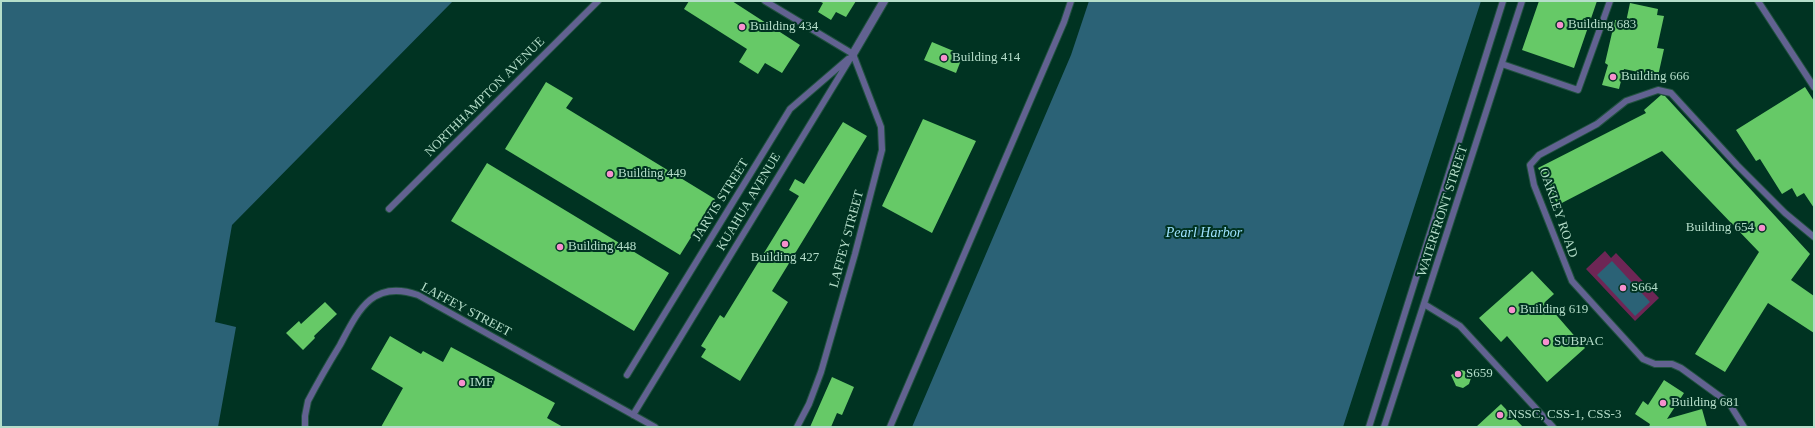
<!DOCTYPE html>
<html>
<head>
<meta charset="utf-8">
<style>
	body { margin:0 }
	#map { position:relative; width:1815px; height:428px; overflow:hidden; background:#032; font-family:Georgia,serif }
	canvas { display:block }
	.frame { position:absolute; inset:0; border:2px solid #b5deca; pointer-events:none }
</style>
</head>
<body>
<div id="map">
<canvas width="1815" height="428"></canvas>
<div class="frame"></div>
</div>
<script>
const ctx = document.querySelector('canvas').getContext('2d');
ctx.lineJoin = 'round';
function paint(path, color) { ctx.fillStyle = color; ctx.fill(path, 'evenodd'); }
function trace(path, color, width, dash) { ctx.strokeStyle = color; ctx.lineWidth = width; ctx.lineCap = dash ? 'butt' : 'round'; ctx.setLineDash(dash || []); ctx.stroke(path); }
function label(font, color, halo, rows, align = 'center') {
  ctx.font = font + ' Georgia,serif'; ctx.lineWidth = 4; ctx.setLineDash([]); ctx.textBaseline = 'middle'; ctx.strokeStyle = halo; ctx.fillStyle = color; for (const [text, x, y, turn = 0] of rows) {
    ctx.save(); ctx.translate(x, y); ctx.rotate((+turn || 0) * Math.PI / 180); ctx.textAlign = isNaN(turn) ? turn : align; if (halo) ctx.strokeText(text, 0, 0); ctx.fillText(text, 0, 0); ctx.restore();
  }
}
const green = new Path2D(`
	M 1605,251 L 1611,258 L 1616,253 L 1659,298 L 1635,321 L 1586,269 Z`);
const water = new Path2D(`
	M 1,1 L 453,1 L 232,225 L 215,322 L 236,327 L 218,427 L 1,427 Z
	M 1089,1 L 1481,1 L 1343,427 L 912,427 L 1071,55 Z
	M 1612,261 L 1650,302 L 1635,316 L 1597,275 Z`);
const building = new Path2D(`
	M 689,1 L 732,1 L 800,45 L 782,73 L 765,63 L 758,74 L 739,62 L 747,49 L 684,9 Z
	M 819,1 L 856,1 L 846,17 L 836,12 L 831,20 L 818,12 L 823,3 Z
	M 1539,1 L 1597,1 L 1574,68 L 1522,50 Z
	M 1630,3 L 1658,9 L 1657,15 L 1664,16 L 1657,48 L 1664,49 L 1658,76 L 1624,69 L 1619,89 L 1602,85 L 1608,65 L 1605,63 L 1615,20 L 1626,22 Z
	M 932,42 L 963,55 L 956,73 L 924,60 Z
	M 546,82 L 573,98 L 566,108 L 715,199 L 680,255 L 505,149 Z
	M 1805,87 L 1814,101 L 1814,208 L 1804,193 L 1797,197 L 1792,188 L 1782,194 L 1760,159 L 1756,161 L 1736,130 Z
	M 1661,95 L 1665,96 L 1810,254 L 1791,280 L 1814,296 L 1814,333 L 1768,303 L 1725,372 L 1695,354 L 1759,252 L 1662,151 L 1558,205 L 1538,168 L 1646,113 L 1644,110 Z
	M 923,119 L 976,141 L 932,233 L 882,206 Z
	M 843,122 L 867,136 L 772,291 L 788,302 L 740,381 L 701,357 L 706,349 L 701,346 L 720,315 L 724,318 L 799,196 L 789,190 L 795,179 L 804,184 Z
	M 487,163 L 669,273 L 634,331 L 451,221 Z
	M 1532,271 L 1554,294 L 1545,302 L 1585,348 L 1547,382 L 1507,336 L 1501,342 L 1479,318 Z
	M 325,302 L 337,314 L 314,336 L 315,338 L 303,350 L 286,333 L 299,321 L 301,324 Z
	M 390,336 L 421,354 L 423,351 L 443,362 L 451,347 L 555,403 L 547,418 L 563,427 L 381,427 L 403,388 L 371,369 Z
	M 1461,370 L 1468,372 L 1471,378 L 1469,384 L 1463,388 L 1456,386 L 1451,375 Z
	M 832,377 L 854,387 L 842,415 L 837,413 L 831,427 L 810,427 Z
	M 1664,380 L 1684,393 L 1667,419 L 1702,409 L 1707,427 L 1649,427 L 1650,424 L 1635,414 L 1643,401 L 1648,405 Z
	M 1501,404 L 1523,427 L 1476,427 Z`);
const service = new Path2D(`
	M 765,1 L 853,54
	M 1758,1 L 1814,87
	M 1502,64 L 1578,90 L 1610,1
	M 389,209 L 598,1
	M 1424,304 L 1460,326 L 1553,427
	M 627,375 L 790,109 L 848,59
	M 633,415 L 853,54
	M 305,427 L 305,416 L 308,401 C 318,382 329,363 340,345 C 358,311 372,279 418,295 L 655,427
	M 797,427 L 809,404 L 821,372 L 855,254 L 882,150 L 881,127 L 853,54
	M 890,427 L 1064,22 L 1071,1
	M 1369,427 L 1503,1
	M 1384,427 L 1522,1
	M 1744,427 L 1729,403 L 1681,368 L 1672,364 L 1655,364 L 1643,359 L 1572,281 L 1534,185 L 1530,165 L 1539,155 L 1597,124 L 1626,101 L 1658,90 L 1671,93 L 1737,165 L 1785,213 L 1814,237`);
const minor = new Path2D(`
	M 853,54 L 884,1`);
const markers = [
	[1560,25,4,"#f790ce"],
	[742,27,4,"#f790ce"],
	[944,58,4,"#f790ce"],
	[1613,77,4,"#f790ce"],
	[610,174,4,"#f790ce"],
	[1762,228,4,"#f790ce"],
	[785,244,4,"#f790ce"],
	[560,247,4,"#f790ce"],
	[1623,288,4,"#f790ce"],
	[1512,310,4,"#f790ce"],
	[1546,342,4,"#f790ce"],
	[1458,374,4,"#f790ce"],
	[462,383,4,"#f790ce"],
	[1663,403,4,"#f790ce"],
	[1500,415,4,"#f790ce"]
];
const poiNames = [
	["Building 683",1568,25],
	["Building 434",750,27],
	["Building 414",952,58],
	["Building 666",1621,77],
	["Building 449",618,174],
	["Building 654",1754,228,"right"],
	["Building 448",568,247],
	["Building 427",785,258,"center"],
	["S664",1631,288],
	["Building 619",1520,310],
	["SUBPAC",1554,342],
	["S659",1466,374],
	["IMF",470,383],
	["Building 681",1671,403],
	["NSSC, CSS-1, CSS-3",1508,415]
];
const streetNames = [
	["NORTHHAMPTON AVENUE",485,97,-45],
	["JARVIS STREET",721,200,-58],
	["KUAHUA AVENUE",749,202,-59],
	["WATERFRONT STREET",1443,211,-72],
	["OAKLEY ROAD",1558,213,71],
	["LAFFEY STREET",847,239,-75],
	["LAFFEY STREET",466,310,28]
];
const waterNames = [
	["Pearl Harbor",1204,233]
];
paint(green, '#6e2655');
paint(water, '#2b6276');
paint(building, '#66c967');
trace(service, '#215240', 8);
trace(minor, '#215240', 10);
trace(service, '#626291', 6);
trace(minor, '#626291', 8);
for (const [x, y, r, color] of markers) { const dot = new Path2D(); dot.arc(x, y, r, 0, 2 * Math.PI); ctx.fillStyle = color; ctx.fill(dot); trace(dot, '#032', 1.5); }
label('13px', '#b5deca', '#032', poiNames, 'left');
label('13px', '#b5deca', '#032', streetNames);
label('italic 14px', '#9de2fd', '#032', waterNames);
</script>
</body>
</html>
